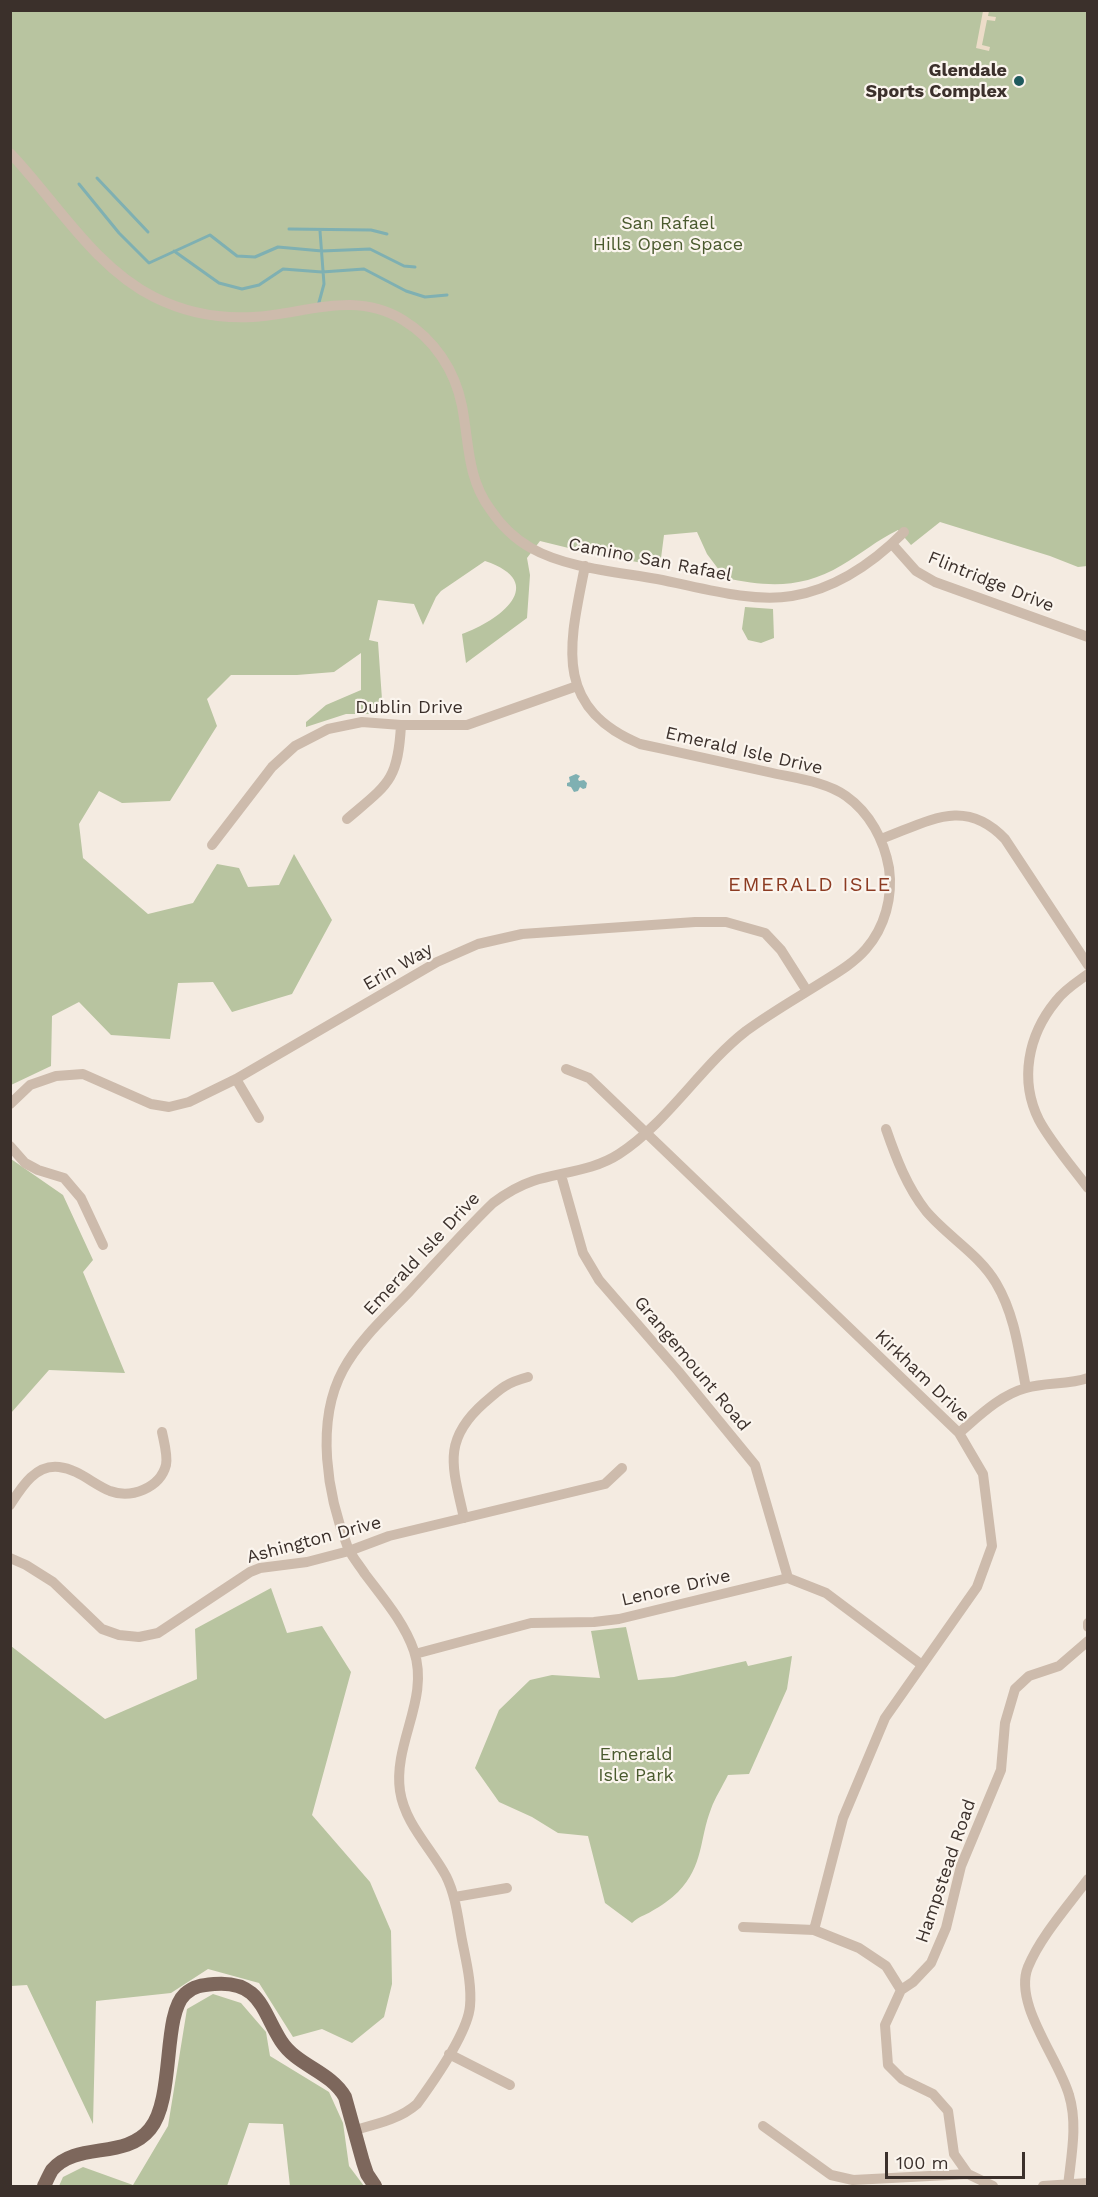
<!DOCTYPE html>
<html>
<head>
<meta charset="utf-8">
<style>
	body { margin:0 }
	#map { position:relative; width:1098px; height:2197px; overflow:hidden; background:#f4ebe1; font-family:"Work Sans",sans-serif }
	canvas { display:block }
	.frame { position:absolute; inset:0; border:12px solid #3b302b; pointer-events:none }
	.scale { position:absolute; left:885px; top:2152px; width:140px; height:27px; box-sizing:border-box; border:3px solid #3b302b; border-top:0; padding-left:8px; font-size:18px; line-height:21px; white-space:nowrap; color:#3b302b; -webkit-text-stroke:4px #fbf5ee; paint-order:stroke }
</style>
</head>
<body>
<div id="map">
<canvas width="1098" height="2197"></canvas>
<div class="frame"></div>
<div class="scale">100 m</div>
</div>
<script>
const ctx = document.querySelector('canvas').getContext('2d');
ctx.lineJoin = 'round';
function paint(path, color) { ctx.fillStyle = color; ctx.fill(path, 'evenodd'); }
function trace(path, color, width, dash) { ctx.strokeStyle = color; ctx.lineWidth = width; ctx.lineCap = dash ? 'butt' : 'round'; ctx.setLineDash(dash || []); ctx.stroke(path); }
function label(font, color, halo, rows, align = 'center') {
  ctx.font = font + ' "Work Sans",sans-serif'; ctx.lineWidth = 4.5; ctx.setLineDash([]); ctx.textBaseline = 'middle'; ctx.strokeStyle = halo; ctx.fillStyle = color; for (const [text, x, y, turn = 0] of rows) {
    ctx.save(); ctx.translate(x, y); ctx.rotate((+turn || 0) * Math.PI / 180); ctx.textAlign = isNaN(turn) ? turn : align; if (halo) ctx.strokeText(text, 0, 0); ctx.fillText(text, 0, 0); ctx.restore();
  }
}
const green = new Path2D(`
	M 10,11 L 1087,11 L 1087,566 L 1078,567 L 1050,556 L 940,522 L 911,545 L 898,530 C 877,540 861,554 842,565 C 802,589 768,587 725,578 L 707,554 L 697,532 L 664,535 L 660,566 L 597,555 L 540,541 L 527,558 L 530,575 L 527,618 L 466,663 L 462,634 C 499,621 550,583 485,561 L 441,591 L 436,597 L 423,625 L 414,604 L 378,600 L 369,640 L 378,642 L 383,714 L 346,714 L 306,727 L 306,722 L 326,705 L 361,690 L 361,653 L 334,672 L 297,675 L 231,675 L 207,699 L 217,726 L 170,801 L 122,803 L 99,791 L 79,824 L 83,858 L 148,914 L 193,903 L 217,864 L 239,868 L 248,887 L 279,885 L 294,854 L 332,920 L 292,994 L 232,1012 L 213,982 L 178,983 L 170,1039 L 111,1035 L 79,1002 L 52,1016 L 51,1066 L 11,1085 Z
	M 745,607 L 773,609 L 774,638 L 761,643 L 748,640 L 742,629 Z
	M 11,1159 L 63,1195 L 93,1260 L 83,1272 L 125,1373 L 49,1370 L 11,1413 Z
	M 271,1588 L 287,1633 L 322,1626 L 351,1672 L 312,1815 L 370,1882 L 391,1931 L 392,1984 L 384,2017 L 352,2043 L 322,2029 L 293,2037 L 259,1983 L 208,1969 L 171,1993 L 96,2001 L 93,2124 L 27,1985 L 11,1986 L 11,1646 L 105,1719 L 197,1679 L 195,1629 Z
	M 626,1627 L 638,1680 L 674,1677 L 746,1661 L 748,1666 L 792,1656 L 787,1689 L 749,1774 L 728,1775 C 722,1787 715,1798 711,1809 C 699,1840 704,1865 678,1892 C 671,1899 661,1906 652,1911 C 644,1916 639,1916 632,1923 L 605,1903 L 588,1836 L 558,1833 L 532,1817 L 499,1802 L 475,1768 L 499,1710 L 530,1680 L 552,1675 L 600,1678 L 591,1631 Z
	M 213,1994 L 241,2003 L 266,2032 L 270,2056 L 329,2092 L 343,2123 L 349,2166 L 364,2186 L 290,2186 L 283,2124 L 249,2123 L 227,2186 L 59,2186 L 63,2177 L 83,2167 L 133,2185 L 168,2126 L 187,2009 Z`);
const plaza = new Path2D(`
	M 983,11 L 989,11 L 988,16 L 996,17 L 995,21 L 987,20 L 982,45 L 990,47 L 989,51 L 976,48 Z`);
const water = new Path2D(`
	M 576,774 L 580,776 L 578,779 L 579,781 L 584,780 L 587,783 L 586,788 L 583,789 L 580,787 L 578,791 L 574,792 L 571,787 L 567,786 L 567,783 L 570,782 L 569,777 Z`);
const stream = new Path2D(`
	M 97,178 L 148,232
	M 79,184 L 119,233 L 149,263 L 210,235 L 237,256 L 255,257 L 278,247 L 322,251 L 370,249 L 404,266 L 415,267
	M 289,229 L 371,230 L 387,234
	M 174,251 L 219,283 L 242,289 L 259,285 L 283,269 L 322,272 L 364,269 L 406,291 L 425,297 L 447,295
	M 318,306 L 324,284 L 320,231`);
const minor = new Path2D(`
	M 10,153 C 55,200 94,267 154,297 C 184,312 219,319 253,317 C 305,314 354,290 403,320 C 434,339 455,370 462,406 C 469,442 467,478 490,509 C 500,524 515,539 531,548 C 566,568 618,572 657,579 C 699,587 750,603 792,596 C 835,589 873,563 904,532
	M 892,544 L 916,571 L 935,582 L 1088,637
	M 347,819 C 388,784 398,781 401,725
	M 881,839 C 928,822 964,796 1005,839 L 1088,965
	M 212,845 L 272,767 L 295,746 L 328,729 L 362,722 L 401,725 L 467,725 L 577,686
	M 1088,974 C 1077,982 1064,990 1056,1001 C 1028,1035 1019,1080 1039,1120 C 1050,1141 1073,1168 1088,1188
	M 566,1069 L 589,1078 L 959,1433 L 983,1474 L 992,1546 L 977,1587 L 885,1718 L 843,1818 L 814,1930
	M 236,1079 L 259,1118
	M 10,1104 L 30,1085 L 56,1076 L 83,1074 L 151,1104 L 169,1107 L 189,1102 L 236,1079 L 437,962 L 478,944 L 522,934 L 695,922 L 726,922 L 765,933 L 781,950 L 807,991
	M 886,1129 C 896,1158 907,1187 926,1211 C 948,1237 979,1254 996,1283 C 1015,1315 1019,1352 1026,1388
	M 10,1146 L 25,1163 L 38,1170 L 64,1178 L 81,1198 L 103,1245
	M 561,1175 L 583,1253 L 599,1280 L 678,1371 L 755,1465 L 788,1578
	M 959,1433 C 979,1416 1000,1395 1026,1388 C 1046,1382 1068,1385 1088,1378
	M 10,1505 C 21,1488 35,1464 59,1467 C 78,1469 93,1484 110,1491 C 131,1499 160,1488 166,1465 C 168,1456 164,1442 162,1432
	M 464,1518 C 453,1468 441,1441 484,1403 C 501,1388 506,1383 528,1377
	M 10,1558 L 26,1565 L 53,1582 L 102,1629 L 119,1635 L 139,1637 L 158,1633 L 250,1572 L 260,1568 L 307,1562 L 349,1551 L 389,1536 L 605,1484 L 622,1468
	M 1088,1623 L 1088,1627
	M 415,1654 L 531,1623 L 594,1622 L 619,1619 L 788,1578 L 826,1593 L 922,1665
	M 455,1897 L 507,1888
	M 743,1927 L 814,1930 L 859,1948 L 886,1966 L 901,1990
	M 449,2054 L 510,2085
	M 763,2126 L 831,2175 L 853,2180 L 968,2174 L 993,2186
	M 355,2130 C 377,2124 400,2119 417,2104 C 433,2082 468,2032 470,2006 C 472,1984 466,1961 462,1940 C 458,1919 456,1896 446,1876 C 431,1848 405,1824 400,1791 C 393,1743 430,1699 414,1651 C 404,1622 383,1598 365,1574 C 360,1566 352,1557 348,1548 C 327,1495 315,1422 343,1370 C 359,1340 386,1316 409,1292 C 437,1262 464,1231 493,1203 C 505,1194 518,1186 533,1181 C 561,1172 593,1171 619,1154 C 667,1123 701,1066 746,1031 C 769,1014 795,999 819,984 C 835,974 853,964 866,949 C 885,927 893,897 889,868 C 884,840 870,813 846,796 C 825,781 793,778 768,772 C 726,763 683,753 640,744 C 551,707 570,642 585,566
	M 968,2174 L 954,2154 L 948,2111 L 933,2094 L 902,2079 L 888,2065 L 885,2025 L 901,1990 L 913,1982 L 931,1963 L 946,1928 L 961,1866 L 1001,1770 L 1005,1723 L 1015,1689 L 1029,1676 L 1059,1666 L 1088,1641
	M 1043,2186 L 1088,2183
	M 1068,2186 C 1071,2157 1078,2124 1069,2095 C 1059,2059 1013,2004 1028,1967 C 1041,1936 1068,1906 1088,1879`);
const major = new Path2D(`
	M 44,2186 C 46,2182 49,2175 52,2170 C 77,2141 125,2160 150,2129 C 175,2099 162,2015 185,1994 C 193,1986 203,1985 214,1984 C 260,1980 262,2011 281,2041 C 297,2066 330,2071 345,2097 L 363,2162 L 367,2174 L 375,2186`);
const markers = [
	[1019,81,6,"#1f5a5e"]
];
const poiNames = [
	["Glendale",1007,71],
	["Sports Complex",1007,92]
];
const parkNames = [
	["San Rafael",668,224],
	["Hills Open Space",668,245],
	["Emerald",636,1755],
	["Isle Park",636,1776]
];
const streetNames = [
	["Camino San Rafael",650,560,11],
	["Flintridge Drive",991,582,22],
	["Dublin Drive",409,708],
	["Emerald Isle Drive",744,751,13],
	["Erin Way",398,967,-30],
	["Emerald Isle Drive",422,1254,-47],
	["Grangemount Road",692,1364,50],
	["Kirkham Drive",922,1376,44],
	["Ashington Drive",314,1540,-15],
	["Lenore Drive",676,1588,-13],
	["Hampstead Road",946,1871,-71]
];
const neighbourhoodNames = [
	["EMERALD ISLE",810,885]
];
paint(green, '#b8c4a0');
paint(plaza, '#ecdcc8');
paint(water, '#7fb0b2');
trace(stream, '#7fb0b2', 3);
trace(minor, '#cdbbac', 10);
trace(major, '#7d675c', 14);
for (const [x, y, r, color] of markers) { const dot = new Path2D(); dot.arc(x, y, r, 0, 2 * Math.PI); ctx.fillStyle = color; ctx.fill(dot); trace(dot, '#fbf5ee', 2); }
label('bold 18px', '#3b302b', '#fbf5ee', poiNames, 'right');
label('18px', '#4a5a2e', '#fbf5ee', parkNames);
label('18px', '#3b302b', '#fbf5ee', streetNames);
ctx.letterSpacing = '1.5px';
label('20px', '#8c3b22', '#fbf5ee', neighbourhoodNames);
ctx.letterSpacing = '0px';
</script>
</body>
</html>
